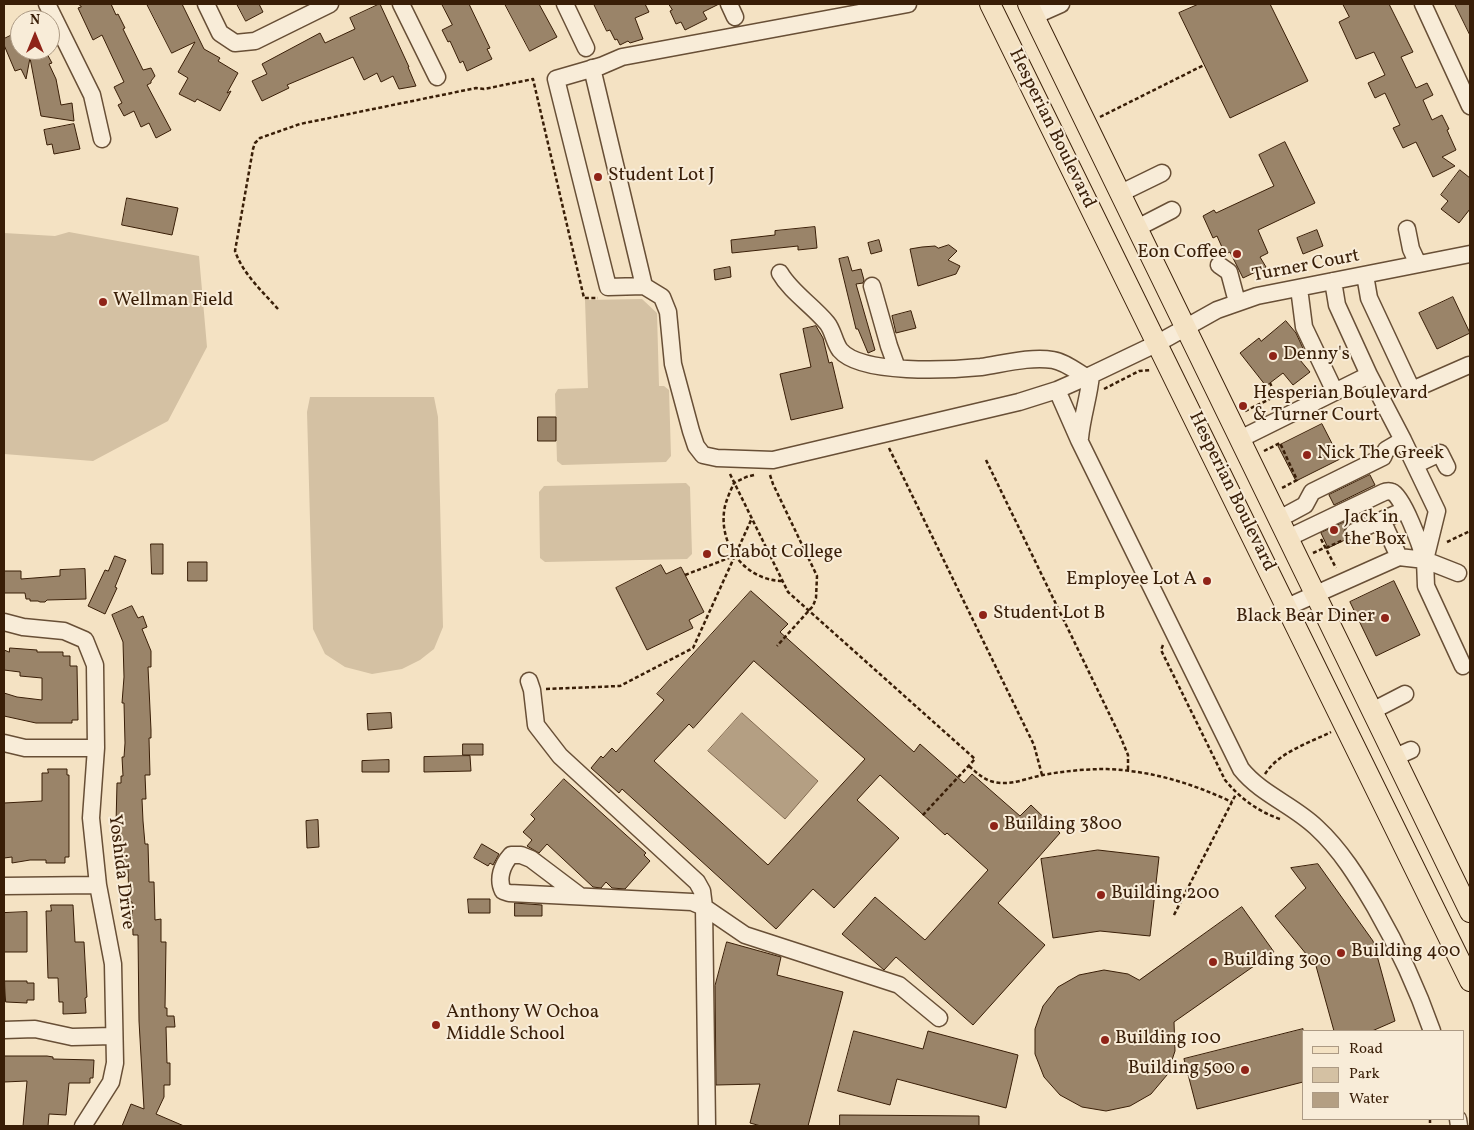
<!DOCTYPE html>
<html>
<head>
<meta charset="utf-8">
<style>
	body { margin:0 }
	#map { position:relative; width:1474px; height:1130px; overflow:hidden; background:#f4e2c3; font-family:Vollkorn,serif }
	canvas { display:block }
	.frame { position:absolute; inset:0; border:5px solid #391e07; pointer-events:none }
	.legend { position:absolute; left:1302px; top:1030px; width:162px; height:90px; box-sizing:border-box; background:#f8ecd8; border:1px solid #ac9a84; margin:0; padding:6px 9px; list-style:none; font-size:15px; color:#391e07 }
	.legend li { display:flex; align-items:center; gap:10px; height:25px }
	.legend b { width:25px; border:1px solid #ac9a84 }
	.north { position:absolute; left:10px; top:10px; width:50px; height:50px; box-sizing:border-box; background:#f8ecd8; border:1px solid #ac9a84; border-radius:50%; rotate:0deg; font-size:14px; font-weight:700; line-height:20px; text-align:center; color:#391e07 }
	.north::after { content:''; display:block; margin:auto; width:18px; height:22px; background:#8f2418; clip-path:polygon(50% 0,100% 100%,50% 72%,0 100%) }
</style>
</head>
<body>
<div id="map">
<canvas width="1474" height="1130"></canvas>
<div class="frame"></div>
<ul class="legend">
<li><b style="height:6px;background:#f4e2c3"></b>Road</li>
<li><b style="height:14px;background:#d4c1a3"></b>Park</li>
<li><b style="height:14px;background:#b49f83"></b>Water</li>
</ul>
<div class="north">N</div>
</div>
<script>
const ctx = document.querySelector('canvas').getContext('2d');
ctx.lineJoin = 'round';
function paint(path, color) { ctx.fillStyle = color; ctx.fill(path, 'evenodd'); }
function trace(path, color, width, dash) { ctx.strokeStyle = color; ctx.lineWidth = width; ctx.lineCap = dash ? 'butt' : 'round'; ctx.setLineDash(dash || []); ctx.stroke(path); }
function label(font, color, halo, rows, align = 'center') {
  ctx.font = font + ' Vollkorn,serif'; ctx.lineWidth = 4; ctx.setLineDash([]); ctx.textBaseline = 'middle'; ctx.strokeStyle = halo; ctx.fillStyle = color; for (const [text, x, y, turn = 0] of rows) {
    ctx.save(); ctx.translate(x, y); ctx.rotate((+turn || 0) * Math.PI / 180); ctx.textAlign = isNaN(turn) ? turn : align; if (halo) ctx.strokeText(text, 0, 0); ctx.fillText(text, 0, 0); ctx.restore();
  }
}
const green = new Path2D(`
	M 69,232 L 199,256 L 207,347 L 168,421 L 93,461 L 4,454 L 4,233 L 55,236 Z
	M 642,299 L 657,313 L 659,386 L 664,386 L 669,390 L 671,456 L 666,462 L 562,465 L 557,461 L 555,394 L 558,389 L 588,388 L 585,300 Z
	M 310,397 L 434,397 L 438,417 L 443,627 L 434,649 L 420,660 L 402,669 L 372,674 L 345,667 L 325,654 L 313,629 L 307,412 Z
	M 686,483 L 690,487 L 692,554 L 687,559 L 545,562 L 540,558 L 539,492 L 544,486 Z`);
const water = new Path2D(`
	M 742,713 L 818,781 L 785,819 L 708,751 Z`);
const building = new Path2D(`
	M 79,4 L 111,4 L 116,15 L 118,14 L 125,28 L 123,29 L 143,70 L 151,68 L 155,76 L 151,81 L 151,83 L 147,85 L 171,130 L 156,138 L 149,123 L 141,127 L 134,111 L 124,116 L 118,105 L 122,103 L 114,87 L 124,82 L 102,35 L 93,40 L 78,8 L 81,7 Z
	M 147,4 L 182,4 L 204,49 L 220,58 L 218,61 L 238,73 L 227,93 L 231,91 L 220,111 L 197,99 L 195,102 L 179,94 L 188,78 L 178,72 L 195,42 L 172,53 Z
	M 237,4 L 259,4 L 263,12 L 246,21 Z
	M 380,4 L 409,67 L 408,67 L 416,86 L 399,89 L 393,76 L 381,82 L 377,73 L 364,80 L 353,57 L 287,85 L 289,88 L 262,101 L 252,81 L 267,74 L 262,64 L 320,33 L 325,43 L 355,29 L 350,18 Z
	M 442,4 L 469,4 L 490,48 L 487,49 L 492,59 L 467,71 L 463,61 L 460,63 L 450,41 L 448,42 L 442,30 L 452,25 Z
	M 505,4 L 539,4 L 557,37 L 530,51 Z
	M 594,4 L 645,4 L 649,12 L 635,18 L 643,39 L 630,43 L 628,41 L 620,45 L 617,39 L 615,40 L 610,30 L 607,31 Z
	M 669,4 L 719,4 L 703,12 L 707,19 L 685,30 L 681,22 L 676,24 L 670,11 L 672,10 Z
	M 1199,4 L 1270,4 L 1308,81 L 1230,118 L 1179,13 Z
	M 1343,4 L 1389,4 L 1413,52 L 1401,57 L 1416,88 L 1427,83 L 1433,95 L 1423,100 L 1432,120 L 1442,115 L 1449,129 L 1447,130 L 1456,150 L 1442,157 L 1455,166 L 1433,177 L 1416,142 L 1403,148 L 1393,128 L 1400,125 L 1385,93 L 1375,98 L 1368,83 L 1385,75 L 1374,52 L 1356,59 L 1339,22 L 1349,17 Z
	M 1455,4 L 1470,4 L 1470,35 Z
	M 20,31 L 20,50 L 45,50 L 52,63 L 49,64 L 56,79 L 61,105 L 72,103 L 74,121 L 41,116 L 30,58 L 26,79 L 21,69 L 15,71 L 4,45 L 4,39 Z
	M 74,124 L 80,149 L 54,154 L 52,144 L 47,145 L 44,130 Z
	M 1285,142 L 1315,203 L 1258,230 L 1268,253 L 1260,257 L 1266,267 L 1243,278 L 1230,252 L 1225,254 L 1217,236 L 1213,238 L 1203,216 L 1214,210 L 1216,213 L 1274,186 L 1259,155 Z
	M 1460,170 L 1470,178 L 1470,209 L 1459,223 L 1441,209 L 1448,201 L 1441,195 Z
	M 127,198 L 178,208 L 172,235 L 122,225 Z
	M 815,227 L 817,248 L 798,250 L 798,246 L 732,253 L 731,240 L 775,235 L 775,231 Z
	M 1317,230 L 1323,246 L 1303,254 L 1297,238 Z
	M 879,240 L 882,251 L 871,254 L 868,243 Z
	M 949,245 L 957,251 L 948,260 L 960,266 L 956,274 L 918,286 L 910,249 L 922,247 L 935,246 L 938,248 Z
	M 848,257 L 852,271 L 861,269 L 864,280 L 863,283 L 856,284 L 875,350 L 868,353 L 858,329 L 856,329 L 839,259 Z
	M 730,267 L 731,277 L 715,280 L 714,270 Z
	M 1453,297 L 1470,333 L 1437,349 L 1419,313 Z
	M 911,311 L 916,328 L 896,333 L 892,316 Z
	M 1286,321 L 1296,333 L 1306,355 L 1300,360 L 1310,372 L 1293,385 L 1283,373 L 1266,386 L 1240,353 L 1259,338 L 1261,341 Z
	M 816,326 L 823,338 L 829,363 L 832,362 L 843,408 L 791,420 L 780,374 L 811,367 L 803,329 Z
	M 538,417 L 556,417 L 556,441 L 538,441 Z
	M 1322,424 L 1340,459 L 1296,481 L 1278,446 Z
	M 1370,475 L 1375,485 L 1334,505 L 1329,495 Z
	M 1345,522 L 1347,525 L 1344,531 L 1347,539 L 1328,548 L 1321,533 Z
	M 151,544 L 163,544 L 163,574 L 152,574 Z
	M 115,556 L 126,560 L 115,587 L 117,588 L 105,614 L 88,606 L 105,570 L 108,571 Z
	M 188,562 L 207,562 L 207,581 L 188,581 Z
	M 661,565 L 666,574 L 681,567 L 704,612 L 689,620 L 693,628 L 647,650 L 616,588 Z
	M 85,569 L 86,599 L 47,600 L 45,602 L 40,602 L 38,601 L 30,601 L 30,599 L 26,599 L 25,593 L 4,593 L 4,571 L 21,571 L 21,579 L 60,576 L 60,570 Z
	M 1394,581 L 1420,635 L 1376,656 L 1350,602 Z
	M 751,591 L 788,624 L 780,632 L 914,752 L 920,744 L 964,783 L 972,774 L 1020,816 L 1031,805 L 1060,833 L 998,903 L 1045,945 L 973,1025 L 896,957 L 884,970 L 842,934 L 875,897 L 925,940 L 988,870 L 947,833 L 945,835 L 880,775 L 857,800 L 899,838 L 834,908 L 813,889 L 776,929 L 622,789 L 619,793 L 591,768 L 601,756 L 603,758 L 612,748 L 616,752 L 664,700 L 657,694 ZM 754,661 L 865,759 L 768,865 L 654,761 L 689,724 L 693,728 Z
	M 132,606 L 138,618 L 143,616 L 147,627 L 142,629 L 151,651 L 151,667 L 148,667 L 151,730 L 151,738 L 149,738 L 150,775 L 145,775 L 146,799 L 142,799 L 143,821 L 145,844 L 148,844 L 149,879 L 149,882 L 154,882 L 155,920 L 161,919 L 161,942 L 166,942 L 165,1008 L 167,1008 L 167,1016 L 174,1016 L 175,1027 L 166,1027 L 167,1063 L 170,1063 L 170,1085 L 164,1085 L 164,1097 L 156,1114 L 184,1126 L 122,1126 L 131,1104 L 144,1109 L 139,1021 L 138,935 L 133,935 L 132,902 L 129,902 L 128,869 L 121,869 L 121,837 L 117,837 L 116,824 L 117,783 L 121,783 L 121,776 L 123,776 L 122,757 L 124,757 L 125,743 L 124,703 L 122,703 L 124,677 L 123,642 L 112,615 Z
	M 10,648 L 37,650 L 37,652 L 63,652 L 63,656 L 70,656 L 70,666 L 77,666 L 78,720 L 72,720 L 72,723 L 36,723 L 4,716 L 4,693 L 17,697 L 42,700 L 42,678 L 20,676 L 20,672 L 4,670 L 4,650 L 9,652 Z
	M 391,713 L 392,728 L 368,730 L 367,714 Z
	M 463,744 L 483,744 L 483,755 L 463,755 Z
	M 470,756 L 471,771 L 424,772 L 424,757 Z
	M 389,760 L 389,772 L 362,772 L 362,761 Z
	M 48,769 L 67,769 L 67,775 L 69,775 L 69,857 L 65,857 L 65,863 L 46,863 L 46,860 L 30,860 L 12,863 L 12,857 L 4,858 L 4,803 L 42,801 L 42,773 L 48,773 Z
	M 564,779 L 646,853 L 644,855 L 650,861 L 625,889 L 612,888 L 606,882 L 601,888 L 593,887 L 547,844 L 539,853 L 527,846 L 532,840 L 523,832 L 535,819 L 531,815 Z
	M 318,820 L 319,847 L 307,848 L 306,821 Z
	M 482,844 L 499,854 L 493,865 L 490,863 L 488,866 L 474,858 Z
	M 1098,850 L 1159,857 L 1150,936 L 1100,931 L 1053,938 L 1041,859 Z
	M 1318,864 L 1373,941 L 1395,1021 L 1372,1031 L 1334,1031 L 1316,966 L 1275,916 L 1306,888 L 1291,868 Z
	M 468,899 L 490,899 L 490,913 L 469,913 Z
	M 515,903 L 542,905 L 542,916 L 515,916 Z
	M 51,905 L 73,905 L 75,942 L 84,942 L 87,997 L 85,998 L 86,1013 L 63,1014 L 63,1002 L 59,1002 L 58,978 L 48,978 L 46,911 L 51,911 Z
	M 1242,907 L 1274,952 L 1174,1022 L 1175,1051 L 1167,1075 L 1151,1094 L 1130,1106 L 1106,1111 L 1082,1107 L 1060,1095 L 1044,1077 L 1035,1054 L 1035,1029 L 1043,1006 L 1058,987 L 1079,975 L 1104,970 L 1128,974 L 1139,980 Z
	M 27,912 L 27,952 L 4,952 L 4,913 Z
	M 727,942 L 781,957 L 777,975 L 843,992 L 808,1126 L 761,1126 L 750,1123 L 760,1084 L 716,1085 L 715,986 Z
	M 5,981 L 27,981 L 27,983 L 34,983 L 34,1000 L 27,1000 L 27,1003 L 6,1002 Z
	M 1303,1029 L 1303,1082 L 1197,1109 L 1184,1059 Z
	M 854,1031 L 923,1049 L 928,1031 L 1018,1055 L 1006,1108 L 897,1079 L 890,1105 L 838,1091 Z
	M 4,1056 L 47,1056 L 53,1057 L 53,1059 L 94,1060 L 93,1078 L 90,1078 L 90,1083 L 69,1083 L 66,1115 L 49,1114 L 48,1126 L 23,1126 L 27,1081 L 4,1082 Z
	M 840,1115 L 979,1116 L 979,1126 L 840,1126 Z`);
const path = new Path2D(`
	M 1100,117 L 1204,65
	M 278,309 C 262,291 243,274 235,251 L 253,149 L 255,143 L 260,138 L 300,124 L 476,88 L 484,89 L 533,79 L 584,298 L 598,298
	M 1104,389 L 1139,371 L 1151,370
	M 1245,411 L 1276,396 L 1270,383
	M 889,448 L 1034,745 L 1042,775
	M 1264,451 L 1280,443 L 1297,480 L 1282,488
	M 986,460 L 1121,738 L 1128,755 L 1128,771
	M 730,474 L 788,592 L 975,759 L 922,816
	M 754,475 L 746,477 L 734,483 C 730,492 725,502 724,512 C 720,547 746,580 782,581
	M 770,475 L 773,484 L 817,576 L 816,598 L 813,606 L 777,646
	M 1321,539 L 1336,568
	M 1447,542 L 1470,531
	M 1326,548 L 1343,540
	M 1313,553 L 1326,547
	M 685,575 L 734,556
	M 1163,645 L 1161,650 L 1225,780 C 1240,798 1257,811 1280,819
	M 546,689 L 620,686 L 693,648 L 752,518
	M 969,766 C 977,773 984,780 994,782 C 1011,786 1027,778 1043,775 C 1064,771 1086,769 1107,769 C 1152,771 1191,783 1232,802
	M 1265,774 C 1279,752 1309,743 1331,732
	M 1174,915 L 1236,794
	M 1430,1119 L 1430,1126`);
const minor = new Path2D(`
	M 47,4 L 92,95 L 102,139
	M 206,4 L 220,33 L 235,43 L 255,41 L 330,4
	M 401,4 L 437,77
	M 565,4 L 586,48
	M 729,4 L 735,17
	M 908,4 L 622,57 L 601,66 L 556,79 L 608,287 L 644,286 L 662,297 L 668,312 L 673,364 L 691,431 L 696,446 L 703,455 L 717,458 L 773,460 L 1019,402 L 1057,390 L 1091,375 L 1158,343 L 1217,310 L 1257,296 L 1470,254
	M 1423,4 L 1470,106
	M 1034,16 L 1061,4
	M 592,68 L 644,286
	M 1121,193 L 1162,173
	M 1137,228 L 1172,210
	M 1407,229 L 1411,249 L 1418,264
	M 1219,265 L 1229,272 L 1237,302
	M 780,273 C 791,292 812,305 827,323 C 833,330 834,342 840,350 C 861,375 950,370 981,367 C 1002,364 1031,356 1053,360 C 1065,362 1076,371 1086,377
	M 1365,275 L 1369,298 L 1412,390 L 1469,365
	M 1333,281 L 1337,305 L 1369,375
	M 872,286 L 889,346 L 897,368
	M 1299,288 L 1304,327 L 1335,392
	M 1057,390 L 1079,440 L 1241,769 C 1261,794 1293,805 1316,827 C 1341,850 1358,878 1375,907 C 1398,947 1417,988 1432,1031
	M 1080,438 C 1082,416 1089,397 1091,375
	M 1240,439 L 1369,375 L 1403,440 L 1386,450 L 1383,457 L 1312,492 L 1305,505 L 1279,519
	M 1403,440 L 1437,511 L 1425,560 L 1426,586 L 1463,666
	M 1415,465 L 1440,453 L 1447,467
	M 1382,520 L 1399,557
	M 1354,532 L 1398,513
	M 1288,538 L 1380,494 C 1384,492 1388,490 1392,492 C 1403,496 1421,547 1425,560
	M 1287,607 L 1399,557 L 1425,560 L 1458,573
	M 4,622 L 23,627 L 64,631 L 85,640 L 95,665 L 96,748 L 91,818 L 98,885 L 113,964 L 115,1063 L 111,1082 L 83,1126
	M 529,681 L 532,690 L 536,725 L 560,756 L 697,882 L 702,891 L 704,907 L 707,1126
	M 1372,711 L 1405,694
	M 4,743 L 25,748 L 96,748
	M 1395,757 L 1411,750
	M 4,886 L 98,885
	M 580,896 L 531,859 L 521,855 L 511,855 C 502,865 497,879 503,891 L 509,893 L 692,902 L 704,907 L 745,935 L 899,985 L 939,1018
	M 4,1030 L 35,1029 L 72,1037 L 113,1036
	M 1458,1119 L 1459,1126`);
const major = new Path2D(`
	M 990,4 L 1470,981
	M 1028,4 L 1470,912`);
const markers = [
	[598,177,5,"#8f2418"],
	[1237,254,5,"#8f2418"],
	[103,302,5,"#8f2418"],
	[1273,356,5,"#8f2418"],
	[1243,406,5,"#8f2418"],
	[1307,455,5,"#8f2418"],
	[1334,530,5,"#8f2418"],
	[707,554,5,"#8f2418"],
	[1207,581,5,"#8f2418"],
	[983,615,5,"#8f2418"],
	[1385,618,5,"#8f2418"],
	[994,826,5,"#8f2418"],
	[1101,895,5,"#8f2418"],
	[1341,953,5,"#8f2418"],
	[1213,962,5,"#8f2418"],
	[436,1025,5,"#8f2418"],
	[1105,1040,5,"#8f2418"],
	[1245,1070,5,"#8f2418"]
];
const streetNames = [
	["Hesperian Boulevard",1051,129,64],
	["Turner Court",1306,267,-11],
	["Hesperian Boulevard",1231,492,64],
	["Yoshida Drive",120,872,83]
];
const poiNames = [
	["Student Lot J",608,177],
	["Eon Coffee",1227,254,"right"],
	["Wellman Field",113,302],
	["Denny's",1283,356],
	["Hesperian Boulevard",1253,395],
	["& Turner Court",1253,417],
	["Nick The Greek",1317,455],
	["Jack in",1344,519],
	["the Box",1344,541],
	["Chabot College",717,554],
	["Employee Lot A",1197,581,"right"],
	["Student Lot B",993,615],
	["Black Bear Diner",1375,618,"right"],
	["Building 3800",1004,826],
	["Building 200",1111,895],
	["Building 400",1351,953],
	["Building 300",1223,962],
	["Anthony W Ochoa",446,1014],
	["Middle School",446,1036],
	["Building 100",1115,1040],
	["Building 500",1235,1070,"right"]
];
paint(green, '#d4c1a3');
paint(water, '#b49f83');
trace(water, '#836b51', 1);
paint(building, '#9a8469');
trace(building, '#391e07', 1);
trace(minor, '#684f36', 19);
trace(major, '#391e07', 22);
trace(path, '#391e07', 2.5, [4, 2.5]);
trace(minor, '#f8ecd8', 16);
trace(major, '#f4e2c3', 20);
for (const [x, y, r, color] of markers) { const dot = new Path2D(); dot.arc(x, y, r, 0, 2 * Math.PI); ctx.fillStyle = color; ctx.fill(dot); trace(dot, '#f8ecd8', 2); }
label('19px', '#391e07', '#f8ecd8', streetNames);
label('19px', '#391e07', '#f8ecd8', poiNames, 'left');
</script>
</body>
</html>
